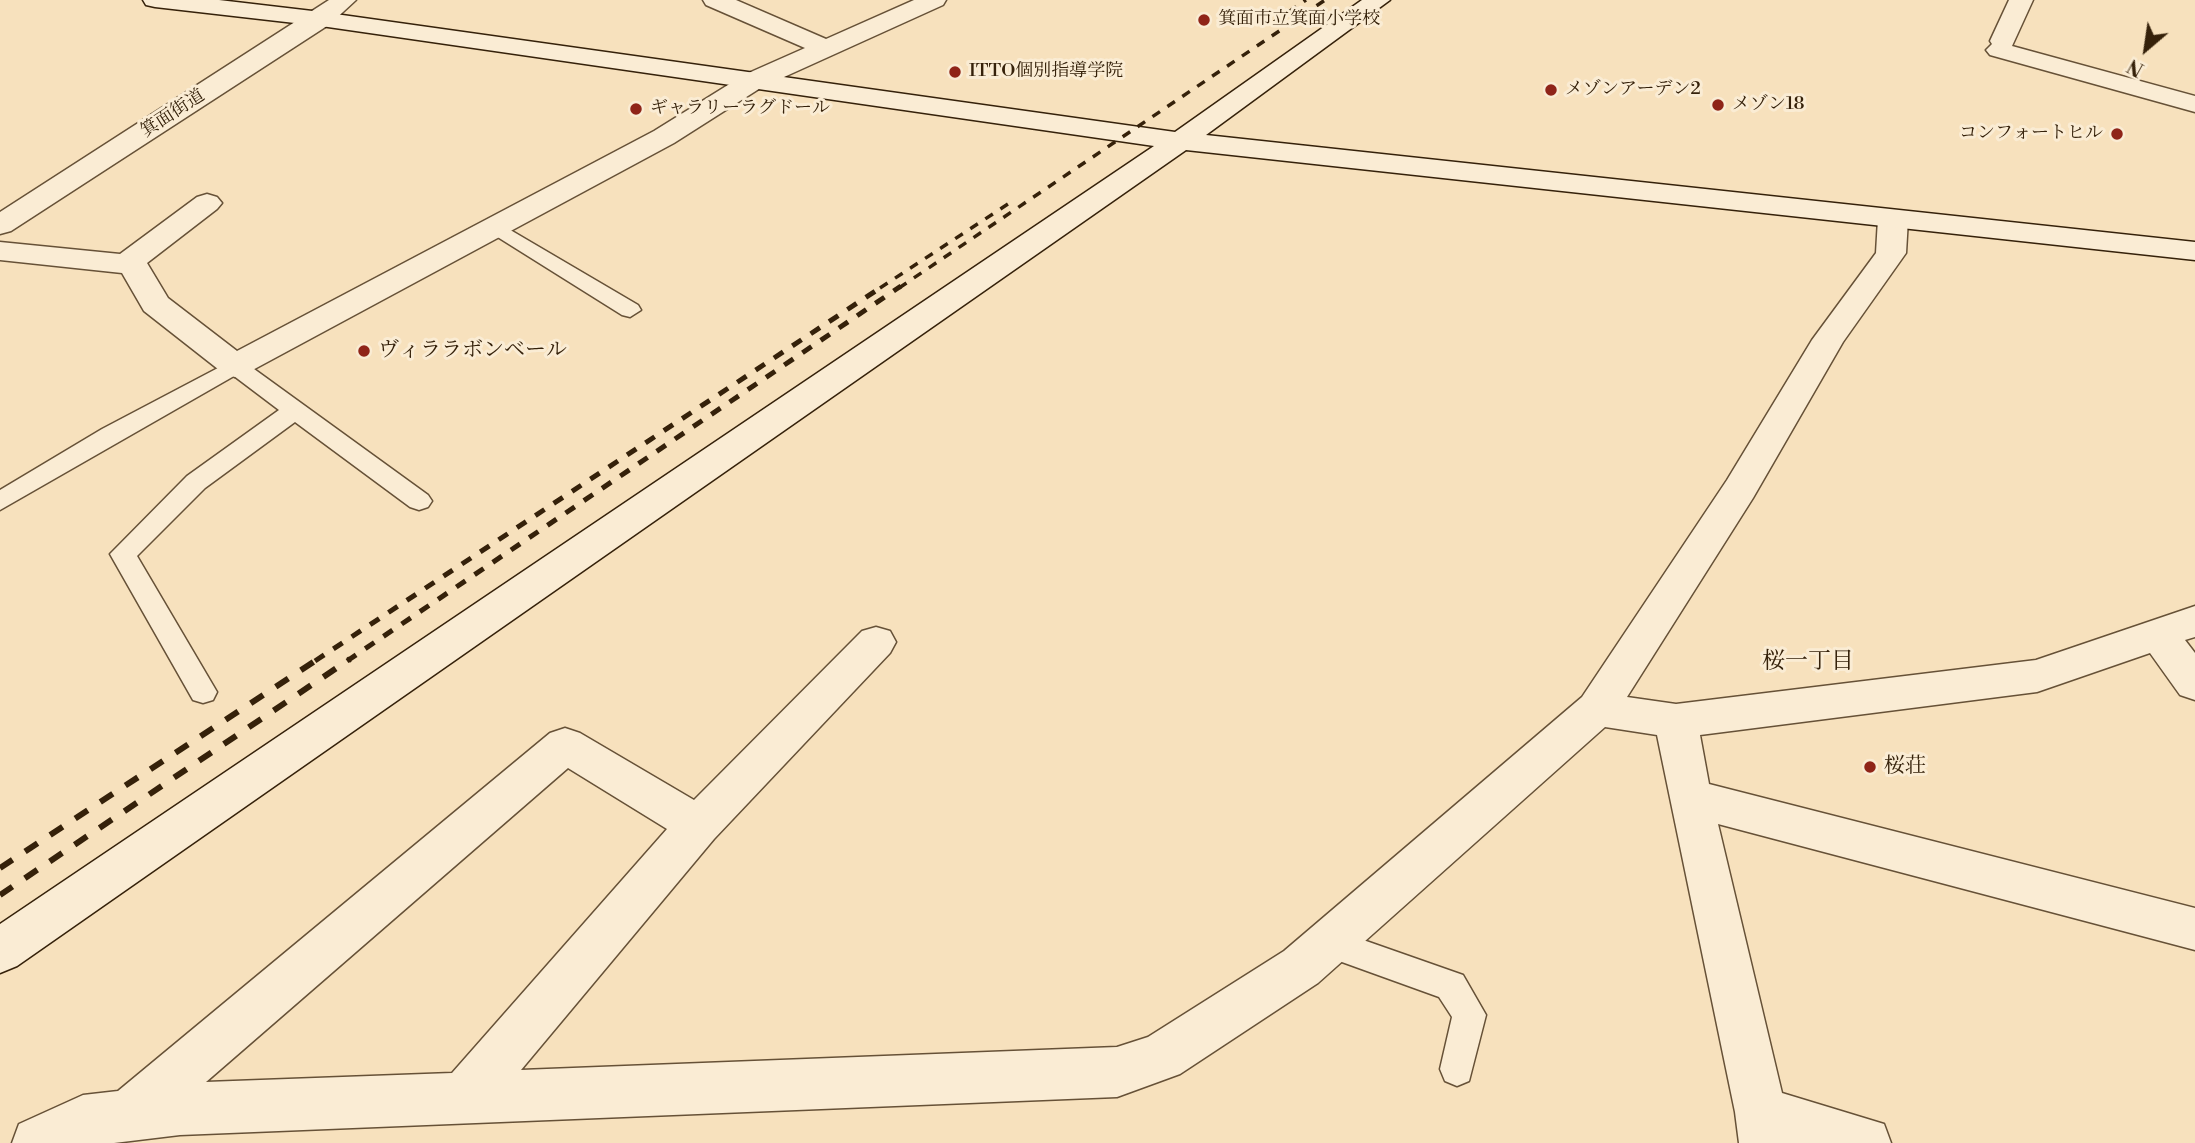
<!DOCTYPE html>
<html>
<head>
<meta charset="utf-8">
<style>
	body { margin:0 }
	#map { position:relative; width:2195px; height:1143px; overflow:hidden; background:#f7e1bd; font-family:"Libre Bodoni",serif }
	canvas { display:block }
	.north { position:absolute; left:2111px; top:14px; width:70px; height:70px; -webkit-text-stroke:5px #faecd4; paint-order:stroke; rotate:209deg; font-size:19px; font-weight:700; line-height:28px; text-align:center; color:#35210a }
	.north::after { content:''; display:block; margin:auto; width:24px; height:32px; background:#35210a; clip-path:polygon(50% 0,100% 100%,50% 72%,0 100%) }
</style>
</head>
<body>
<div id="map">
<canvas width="2195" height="1143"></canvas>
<div class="north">N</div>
</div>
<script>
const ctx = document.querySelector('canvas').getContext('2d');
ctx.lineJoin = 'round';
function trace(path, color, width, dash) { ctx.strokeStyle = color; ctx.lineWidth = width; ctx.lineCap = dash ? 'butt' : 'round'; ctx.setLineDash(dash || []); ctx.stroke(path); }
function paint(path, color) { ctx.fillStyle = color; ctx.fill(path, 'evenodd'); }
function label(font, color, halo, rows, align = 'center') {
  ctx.font = font + ' "Libre Bodoni","Noto Serif JP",serif'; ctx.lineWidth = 6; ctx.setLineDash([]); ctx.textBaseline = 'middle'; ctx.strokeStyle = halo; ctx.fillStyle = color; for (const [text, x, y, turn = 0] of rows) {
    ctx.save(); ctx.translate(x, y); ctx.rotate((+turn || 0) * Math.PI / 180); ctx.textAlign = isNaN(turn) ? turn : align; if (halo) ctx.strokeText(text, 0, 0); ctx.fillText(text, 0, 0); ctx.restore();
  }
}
const lane = new Path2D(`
	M 495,221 L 638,305 L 641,310 L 630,317 L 622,315 L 488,231 L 485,227 L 488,223 Z
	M 235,359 L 243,361 L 428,495 L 432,501 L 428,507 L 419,510 L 410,507 L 295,422 L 205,488 L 137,556 L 217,692 L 213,700 L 203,703 L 193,700 L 110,554 L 187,476 L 279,410 L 234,376 L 0,510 L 0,490 L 102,429 Z
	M 1329,928 L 1463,975 L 1486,1015 L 1469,1081 L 1457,1086 L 1445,1081 L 1440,1069 L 1452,1017 L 1439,997 L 1317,953 L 1313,943 L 1317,933 Z`);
const street = new Path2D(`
	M 329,0 L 356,0 L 330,24 L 11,231 L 0,234 L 0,212 Z
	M 703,0 L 736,0 L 826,39 L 914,0 L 946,0 L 943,5 L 762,87 L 674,143 L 247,373 L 235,377 L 223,373 L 144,311 L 122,273 L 0,260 L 0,242 L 120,254 L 197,197 L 207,194 L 217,197 L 222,203 L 217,209 L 147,263 L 168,298 L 237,351 L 654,131 L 744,75 L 805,48 L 706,5 Z
	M 2009,0 L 2033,0 L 2012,46 L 2195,96 L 2195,112 L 1990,55 L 1986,50 L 1992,44 L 1990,41 Z
	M 1893,210 L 1903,213 L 1908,219 L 1906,253 L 1843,342 L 1753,498 L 1627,697 L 1676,704 L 2036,660 L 2195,606 L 2195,637 L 2185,640 L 2195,653 L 2195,700 L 2180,695 L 2150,653 L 2037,692 L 1700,735 L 1709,784 L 2195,908 L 2195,950 L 1718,824 L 1782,1093 L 1884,1124 L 1891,1143 L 1739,1143 L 1735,1112 L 1657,735 L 1605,727 L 1318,983 L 1180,1074 L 1117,1097 L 180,1135 L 114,1143 L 12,1143 L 19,1124 L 83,1095 L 118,1091 L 550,733 L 565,728 L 580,733 L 694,800 L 862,631 L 876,627 L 890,631 L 896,642 L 890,653 L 714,839 L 521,1070 L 1117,1047 L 1148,1037 L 1284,951 L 1582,697 L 1727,480 L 1812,340 L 1876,253 L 1878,219 L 1883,213 ZM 568,768 L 667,829 L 452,1073 L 206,1082 Z`);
const secondary = new Path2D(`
	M 143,0 L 219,0 L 321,12 L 1175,132 L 1362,0 L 1390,0 L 1206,135 L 2195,242 L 2195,260 L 1186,150 L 17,966 L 0,973 L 0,924 L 1154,146 L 321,26 L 155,7 L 146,5 Z`);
const railFar2 = new Path2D(`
	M 1274,22 L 1306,0
	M 880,288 L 1008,204
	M 899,288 L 1325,0`);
const railFar1 = new Path2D(`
	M 315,661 L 883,286
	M 347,661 L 901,286`);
const rail = new Path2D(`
	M 0,868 L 318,659
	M 0,895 L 350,659`);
const markers = [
	[1204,20,7,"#8f2418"],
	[955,72,7,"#8f2418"],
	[1551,90,7,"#8f2418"],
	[1718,105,7,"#8f2418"],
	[636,109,7,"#8f2418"],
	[2117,134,7,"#8f2418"],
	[364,351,7,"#8f2418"],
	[1870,767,7,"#8f2418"]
];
const farPoinames = [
	["箕面市立箕面小学校",1218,20],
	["ITTO個別指導学院",969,72],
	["メゾンアーデン2",1565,90],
	["メゾン18",1732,105],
	["ギャラリーラグドール",650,109],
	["コンフォートヒル",2103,134,"right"]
];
const farStreetnames = [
	["箕面街道",173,114,-33]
];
const poiNames = [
	["ヴィララボンベール",378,351],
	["桜荘",1884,767]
];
const neighbourhoodNames = [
	["桜一丁目",1808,662]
];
trace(lane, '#665137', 3);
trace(street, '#665137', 3);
trace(secondary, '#35210a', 3);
paint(lane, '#faecd4');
paint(street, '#faecd4');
paint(secondary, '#faecd4');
trace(railFar2, '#35210a', 3.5, [9, 9]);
trace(railFar1, '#35210a', 5, [11, 11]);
trace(rail, '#35210a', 6, [15, 15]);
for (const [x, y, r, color] of markers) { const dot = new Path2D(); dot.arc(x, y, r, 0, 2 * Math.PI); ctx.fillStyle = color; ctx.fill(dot); trace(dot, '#faecd4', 2.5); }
label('18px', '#35210a', '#faecd4', farPoinames, 'left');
label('18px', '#35210a', '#faecd4', farStreetnames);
label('21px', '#35210a', '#faecd4', poiNames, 'left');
label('23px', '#35210a', '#faecd4', neighbourhoodNames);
</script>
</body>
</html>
